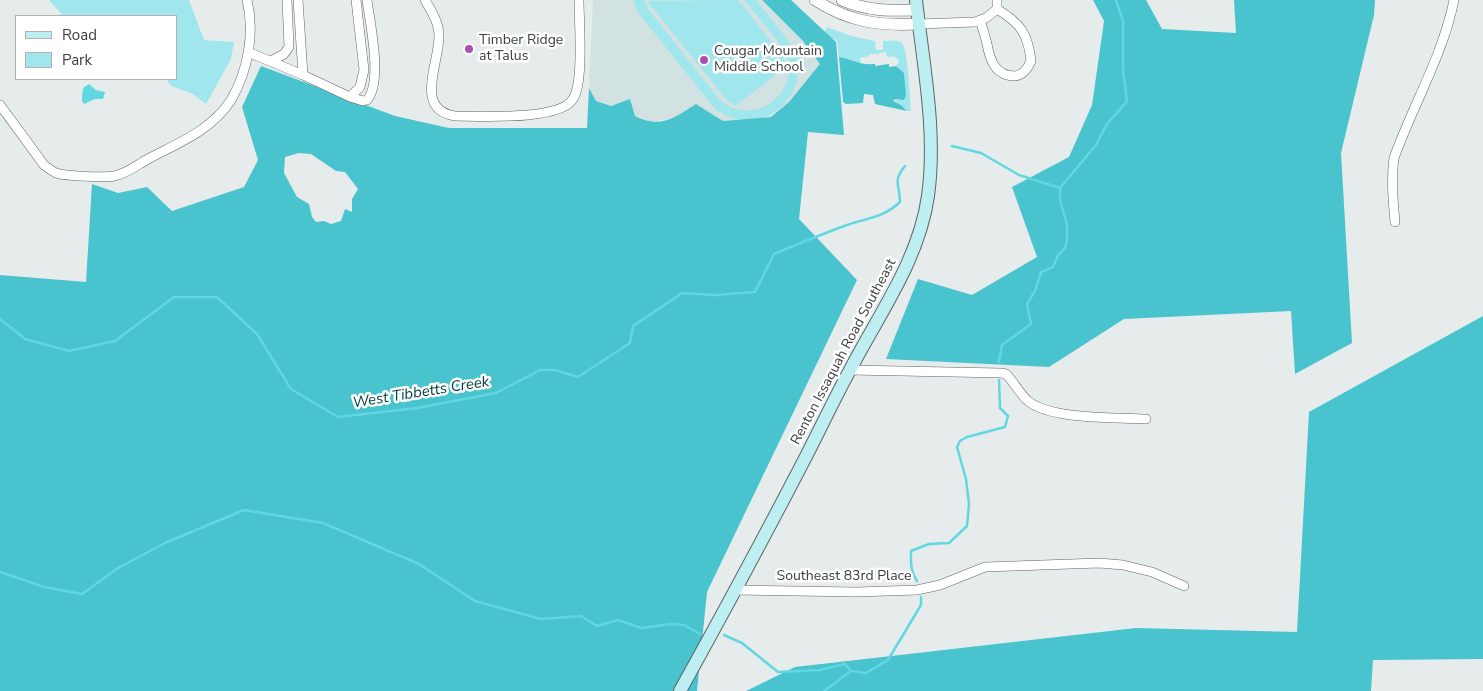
<!DOCTYPE html>
<html>
<head>
<meta charset="utf-8">
<style>
	body { margin:0 }
	#map { position:relative; width:1483px; height:691px; overflow:hidden; background:#e6ecec; font-family:"Nunito Sans",sans-serif }
	canvas { display:block }
	.legend { position:absolute; left:15px; top:15px; width:162px; height:65px; box-sizing:border-box; background:#fff; border:1px solid #b1b1b2; margin:0; padding:6px 9px; list-style:none; font-size:15px; color:#3b3d3e }
	.legend li { display:flex; align-items:center; gap:10px; height:25px }
	.legend b { width:25px; border:1px solid #b1b1b2 }
</style>
</head>
<body>
<div id="map">
<canvas width="1483" height="691"></canvas>
<ul class="legend">
<li><b style="height:6px;background:#bceef2"></b>Road</li>
<li><b style="height:14px;background:#9fe7ed"></b>Park</li>
</ul>
</div>
<script>
const ctx = document.querySelector('canvas').getContext('2d');
ctx.lineJoin = 'round';
function paint(path, color) { ctx.fillStyle = color; ctx.fill(path, 'evenodd'); }
function trace(path, color, width, dash) { ctx.strokeStyle = color; ctx.lineWidth = width; ctx.lineCap = dash ? 'butt' : 'round'; ctx.setLineDash(dash || []); ctx.stroke(path); }
function label(font, color, halo, rows, align = 'center') {
  ctx.font = font + ' "Nunito Sans",sans-serif'; ctx.lineWidth = 5; ctx.setLineDash([]); ctx.textBaseline = 'middle'; ctx.strokeStyle = halo; ctx.fillStyle = color; for (const [text, x, y, turn = 0] of rows) {
    ctx.save(); ctx.translate(x, y); ctx.rotate((+turn || 0) * Math.PI / 180); ctx.textAlign = isNaN(turn) ? turn : align; if (halo) ctx.strokeText(text, 0, 0); ctx.fillText(text, 0, 0); ctx.restore();
  }
}
const built = new Path2D(`
	M 593,0 L 762,0 L 803,41 L 821,64 L 789,102 L 771,117 L 723,121 L 696,104 L 672,119 L 648,122 L 635,116 L 630,99 L 611,106 L 595,101 L 589,88 Z`);
const green = new Path2D(`
	M 49,0 L 189,0 L 204,40 L 234,42 L 231,59 L 206,104 L 191,93 L 171,86 L 166,79 L 176,79 L 176,16 L 63,16 Z
	M 633,0 L 644,0 L 648,9 L 719,99 C 725,104 732,109 740,110 C 768,115 795,89 787,60 C 783,43 756,15 744,0 L 756,0 L 806,63 L 798,69 C 798,101 769,125 738,119 C 730,118 723,114 716,110 L 644,20 L 637,11 Z
	M 738,0 L 785,59 L 782,62 L 786,67 L 735,106 L 731,101 L 729,103 L 647,1 Z
	M 827,27 L 851,36 L 875,41 L 876,50 L 883,50 L 883,41 C 888,41 898,39 902,43 C 908,51 910,99 911,111 L 907,111 L 901,105 L 893,101 L 895,99 L 904,100 L 905,93 L 904,73 L 896,66 L 899,62 C 897,56 892,56 887,57 L 886,52 L 879,53 L 879,54 L 870,54 L 869,56 L 860,58 L 861,65 L 848,59 L 839,57 L 837,41 L 824,33 Z`);
const forest = new Path2D(`
	M 762,0 L 791,0 L 836,42 L 844,135 L 808,132 L 799,219 L 857,280 L 707,592 L 697,691 L 0,691 L 0,275 L 86,282 L 92,184 L 118,193 L 147,187 L 172,211 L 244,187 L 258,160 L 242,107 L 261,66 L 395,116 L 449,128 L 587,128 L 589,88 L 596,101 L 611,106 L 630,99 L 635,116 C 661,129 674,118 696,104 L 723,121 L 771,117 L 789,102 L 820,64 L 803,41 ZM 299,153 L 311,154 L 336,171 L 345,172 L 358,189 L 352,199 L 352,212 L 345,209 L 341,221 L 331,224 L 324,221 L 316,222 L 312,217 L 309,204 L 297,197 L 284,173 L 285,157 Z
	M 1093,0 L 1146,0 L 1162,29 L 1236,33 L 1234,0 L 1375,0 L 1374,15 L 1341,153 L 1352,343 L 1295,374 L 1291,311 L 1124,319 L 1049,367 L 886,359 L 918,279 L 972,295 L 1037,257 L 1012,187 L 1069,157 L 1092,105 L 1104,21 Z
	M 839,57 C 855,60 857,65 875,64 L 875,66 L 889,64 L 889,67 L 896,66 L 904,73 L 906,95 L 904,100 L 895,99 L 893,101 L 901,105 L 907,111 L 875,104 L 873,95 L 864,94 L 863,103 L 846,104 L 843,102 Z
	M 1483,316 L 1483,659 L 1373,660 L 1371,691 L 746,691 L 795,667 L 1136,628 L 1297,632 L 1309,412 Z`);
const water = new Path2D(`
	M 89,84 L 96,90 L 105,92 L 103,99 L 95,99 L 84,104 L 82,101 C 82,96 82,91 84,87 Z`);
const stream = new Path2D(`
	M 952,146 L 981,153 L 1019,175 L 1060,188
	M 0,319 L 25,339 L 69,351 L 115,341 L 174,297 L 217,297 L 257,334 L 291,389 L 338,417 L 417,408 L 496,393 L 540,370 L 555,370 L 578,377 L 630,343 L 633,326 L 682,293 L 716,295 L 755,292 L 774,254 C 798,244 822,234 847,225 C 867,218 883,218 900,202 C 900,184 892,182 905,166
	M 999,362 L 1002,345 L 1031,324 L 1027,304 L 1035,291 L 1041,272 L 1053,267 L 1058,255 L 1065,248 L 1067,241 L 1067,225 L 1060,200 L 1060,188 L 1096,145 L 1107,124 L 1127,101 L 1123,70 L 1123,21 L 1116,0
	M 0,572 L 44,587 L 82,594 L 118,568 L 165,543 L 244,510 L 323,523 L 419,564 L 475,601 L 541,619 L 581,616 L 597,626 L 618,620 L 641,628 L 671,624 L 684,625 L 700,634
	M 917,581 C 910,571 911,562 911,551 L 929,544 L 949,543 L 967,526 L 969,504 L 966,479 L 957,447 L 960,441 L 967,437 L 1005,427 L 1008,416 L 1000,408 L 999,380
	M 724,635 L 742,643 L 778,672 L 820,670 L 845,664 L 851,671
	M 824,691 L 851,671 L 866,673 L 888,660 L 921,605 L 921,597`);
const minor = new Path2D(`
	M 298,0 L 303,75
	M 425,0 C 432,12 439,23 439,36 C 439,64 414,110 455,116 C 479,116 560,121 573,99 C 584,83 579,21 579,0
	M 980,21 C 983,28 985,36 987,44 C 990,60 995,76 1015,76 C 1024,75 1028,68 1031,61 C 1028,33 1020,23 997,9
	M 918,24 L 975,22 L 986,18 L 997,9 L 997,0
	M 248,52 L 303,75 L 350,97 L 363,101 L 367,100 C 383,82 370,23 367,0
	M 271,61 L 284,54 L 289,47 L 287,0
	M 350,97 L 360,87 L 364,70 L 356,0
	M 0,105 L 44,165 C 48,168 52,171 56,173 C 65,176 104,178 114,176 C 126,174 137,165 148,159 C 178,143 212,130 231,100 C 248,71 255,33 247,0
	M 1395,222 C 1393,200 1391,179 1394,158 C 1413,105 1443,55 1454,0
	M 850,370 L 1001,373 L 1006,374 C 1014,382 1019,393 1028,401 C 1051,420 1116,417 1146,419
	M 735,590 L 857,592 L 917,590 L 940,585 L 985,567 L 1099,563 L 1123,565 L 1152,572 L 1184,586`);
const tertiary = new Path2D(`
	M 815,0 C 849,22 879,26 918,24
	M 842,0 C 867,11 890,11 917,10`);
const secondary = new Path2D(`
	M 680,691 C 721,617 761,543 800,468 C 817,436 832,403 850,370 C 879,314 919,260 928,196 C 937,131 923,64 916,0`);
const markers = [
	[469,49,5,"#ae4db4"],
	[704,60,5,"#ae4db4"]
];
const poiNames = [
	["Timber Ridge",479,41],
	["at Talus",479,57],
	["Cougar Mountain",714,52],
	["Middle School",714,68]
];
const streetNames = [
	["Renton Issaquah Road Southeast",844,352,-62],
	["Southeast 83rd Place",844,577]
];
const waterNames = [
	["West Tibbetts Creek",421,393,-9]
];
paint(built, '#d2e1e2');
paint(green, '#9fe7ed');
paint(forest, '#49c3cd');
paint(water, '#61d7e2');
trace(stream, '#61d7e2', 2.5);
trace(minor, '#5f6465', 10);
trace(tertiary, '#5f6465', 12);
trace(secondary, '#5f6465', 14);
trace(minor, '#fff', 9);
trace(tertiary, '#fff', 11);
trace(secondary, '#bceef2', 12);
for (const [x, y, r, color] of markers) { const dot = new Path2D(); dot.arc(x, y, r, 0, 2 * Math.PI); ctx.fillStyle = color; ctx.fill(dot); trace(dot, '#fff', 2); }
label('14px', '#3b3d3e', '#fff', poiNames, 'left');
label('14px', '#3b3d3e', '#fff', streetNames);
label('italic 15px', '#003a3e', '#fff', waterNames);
</script>
</body>
</html>
